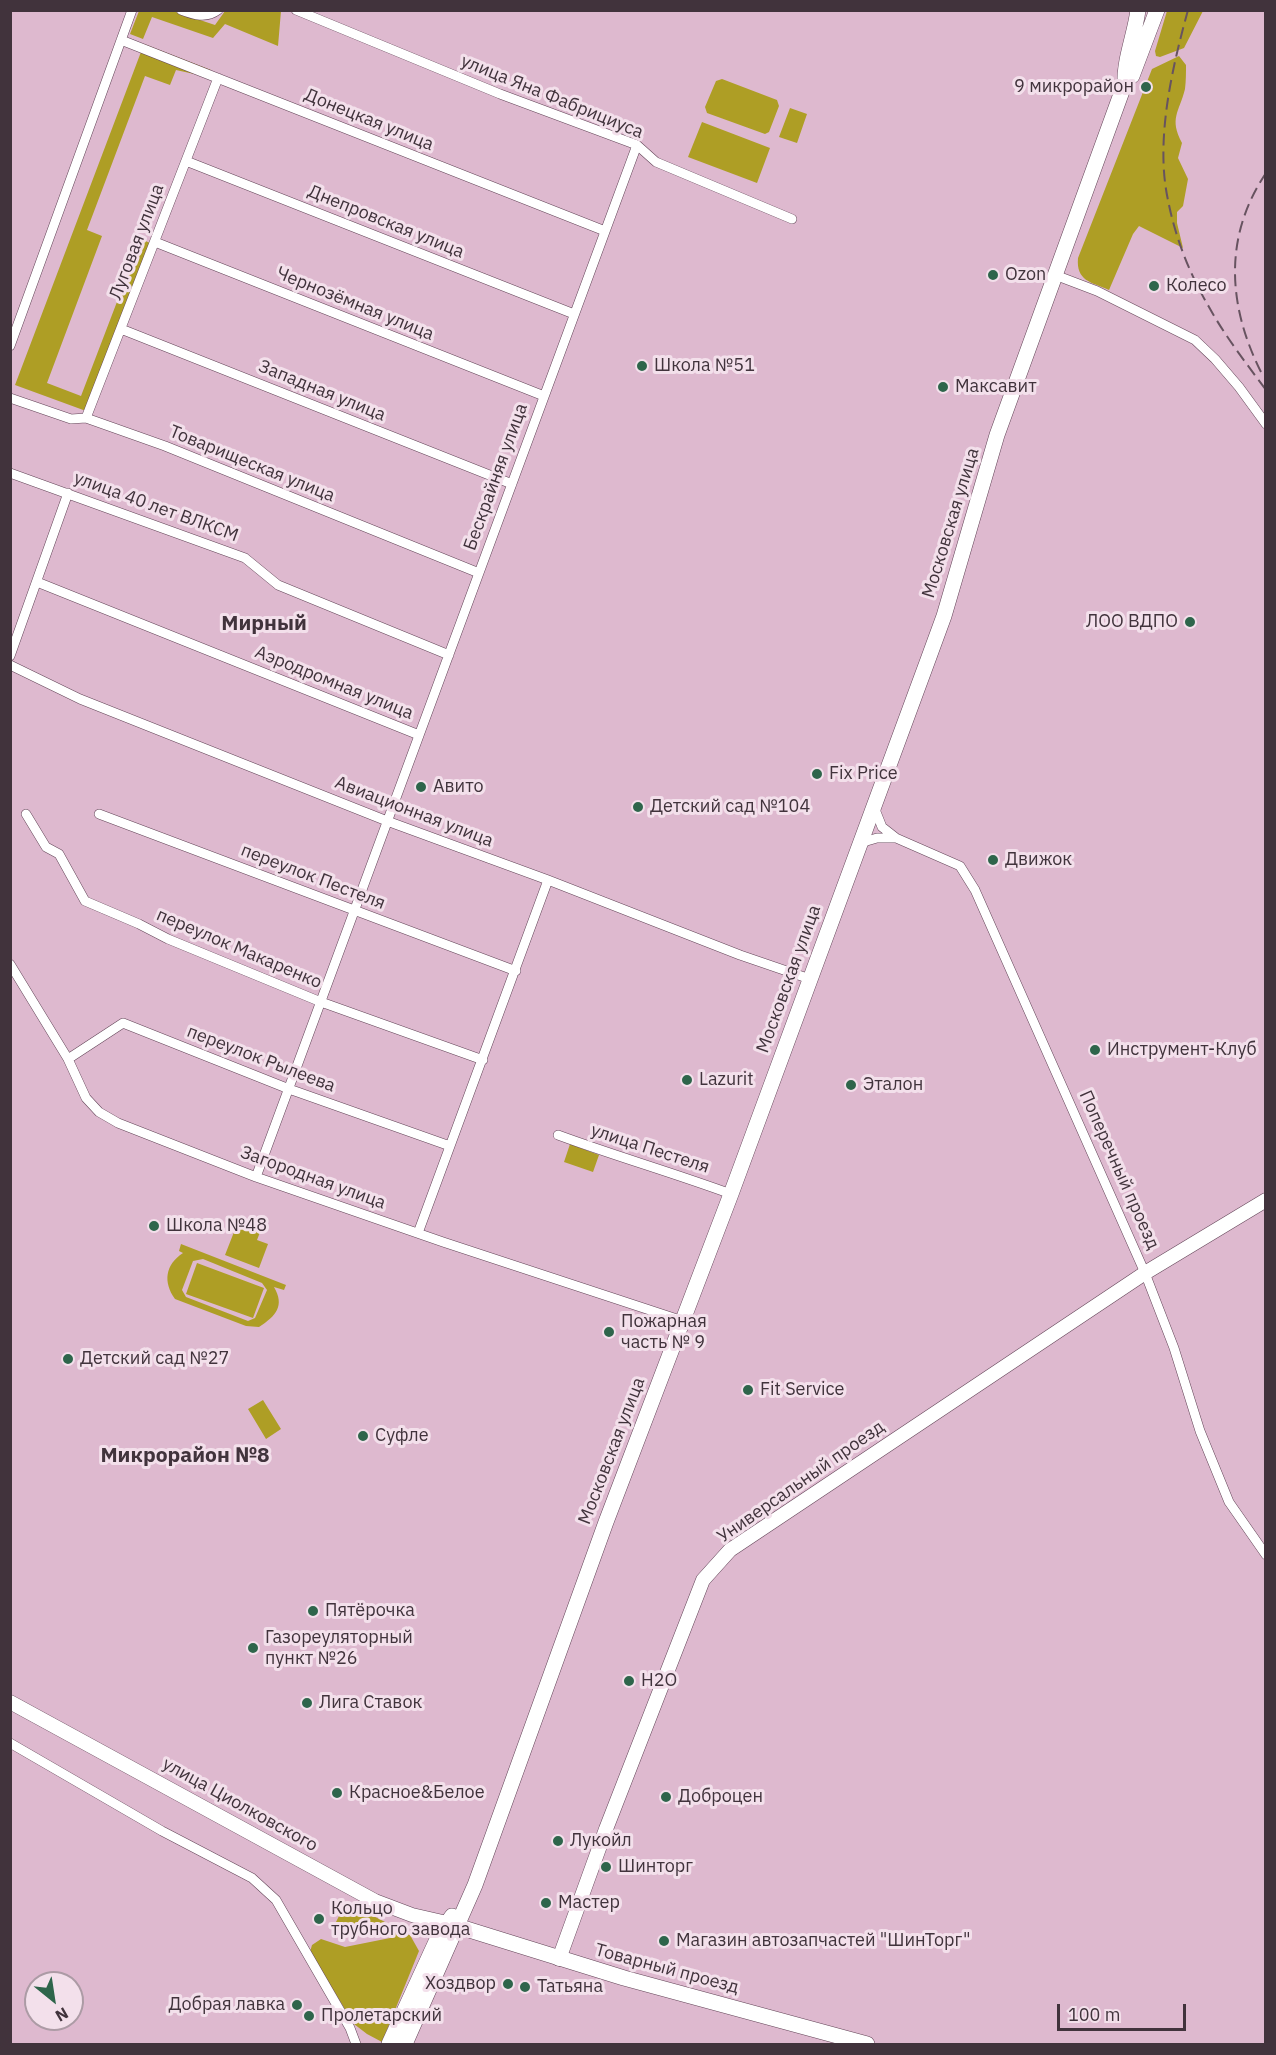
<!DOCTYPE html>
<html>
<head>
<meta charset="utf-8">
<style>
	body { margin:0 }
	#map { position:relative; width:1276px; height:2055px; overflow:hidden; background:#deb9cf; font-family:"IBM Plex Sans",sans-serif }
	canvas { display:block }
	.frame { position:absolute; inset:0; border:12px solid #41333c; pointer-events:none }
	.north { position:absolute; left:24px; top:1971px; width:60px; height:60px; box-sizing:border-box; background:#f3e0eb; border:2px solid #ac9ba5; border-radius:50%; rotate:150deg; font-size:16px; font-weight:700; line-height:24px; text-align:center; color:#41333c }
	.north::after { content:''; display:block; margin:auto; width:21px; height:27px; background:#2e654b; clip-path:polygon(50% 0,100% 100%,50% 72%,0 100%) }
	.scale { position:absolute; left:1057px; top:2004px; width:129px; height:27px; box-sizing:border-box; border:3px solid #41333c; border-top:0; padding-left:8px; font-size:18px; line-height:21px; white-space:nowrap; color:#41333c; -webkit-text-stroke:4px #f3e0eb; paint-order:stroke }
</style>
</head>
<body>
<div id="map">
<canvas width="1276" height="2055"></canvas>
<div class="frame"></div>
<div class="north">N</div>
<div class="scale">100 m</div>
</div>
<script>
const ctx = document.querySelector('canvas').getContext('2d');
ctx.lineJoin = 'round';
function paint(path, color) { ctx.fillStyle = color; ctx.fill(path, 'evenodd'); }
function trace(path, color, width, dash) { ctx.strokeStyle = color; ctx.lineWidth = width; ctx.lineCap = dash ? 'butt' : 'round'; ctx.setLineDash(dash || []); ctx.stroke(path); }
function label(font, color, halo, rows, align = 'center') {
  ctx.font = font + ' "IBM Plex Sans",sans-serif'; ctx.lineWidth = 6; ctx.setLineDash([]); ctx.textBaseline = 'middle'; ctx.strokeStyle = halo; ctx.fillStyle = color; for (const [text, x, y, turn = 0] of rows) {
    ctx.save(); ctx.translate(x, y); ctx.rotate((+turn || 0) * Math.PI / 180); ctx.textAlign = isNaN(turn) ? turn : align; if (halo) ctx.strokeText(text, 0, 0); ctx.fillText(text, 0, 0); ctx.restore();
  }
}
const green = new Path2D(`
	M 139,11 L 173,11 L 215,25 L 225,11 L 281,11 L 278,46 L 225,24 L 213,38 L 152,17 L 143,39 L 130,34 Z
	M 1167,11 L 1203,11 L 1184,48 L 1160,57 L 1156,56 L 1155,51 Z
	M 144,44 L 211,70 L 208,77 L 176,70 L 170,85 L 145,76 L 87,230 L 102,236 L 47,383 L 81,396 L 141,239 L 150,243 L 86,411 L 15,385 Z
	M 1179,56 L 1186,65 C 1186,72 1186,81 1185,89 C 1179,113 1169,118 1182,143 L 1178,158 L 1188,179 L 1183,206 L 1177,212 L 1177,223 L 1183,248 L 1139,226 L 1133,234 L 1109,290 C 1091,282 1076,281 1078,258 L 1152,69 Z
	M 722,79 L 777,100 L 779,106 L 769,132 L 765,134 L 707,113 L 705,107 L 716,81 Z
	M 790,108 L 807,114 L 797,143 L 779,137 Z
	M 702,122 L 770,148 L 757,183 L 688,157 Z
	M 570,1144 L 599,1155 L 593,1172 L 564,1162 Z
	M 244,1220 L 262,1227 L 257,1240 L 268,1244 L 259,1268 L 225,1255 L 234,1232 L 239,1233 Z
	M 181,1244 L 286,1285 L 284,1290 L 274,1287 C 285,1306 276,1316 259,1327 L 246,1326 L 175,1299 C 163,1282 165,1265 183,1253 L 179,1251 ZM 203,1259 L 262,1283 L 267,1290 L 255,1318 L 248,1321 L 186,1297 L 182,1290 L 193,1261 Z
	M 197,1263 L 264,1288 L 253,1318 L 186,1294 Z
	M 263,1400 L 281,1429 L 266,1439 L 248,1409 Z
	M 346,1902 L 387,1923 L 351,1933 L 332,1930 Z
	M 396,1932 L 410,1935 L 419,1951 L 382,2042 L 367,2034 L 354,2024 L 310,1952 L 312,1945 L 321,1939 L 345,1947 L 390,1938 Z`);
const street = new Path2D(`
	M 181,10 C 194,15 206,19 218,10
	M 296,10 L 500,94 L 637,145 L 656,162 L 792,219
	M 121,40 L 605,231
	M 186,161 L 574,314
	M 155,242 L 544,396
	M 1055,275 L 1097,291 L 1195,340 L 1215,359 L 1239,387 L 1266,424
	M 121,329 L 512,484
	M 10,346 L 132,10
	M 10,398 L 71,419 L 86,418 L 165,446 L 479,573
	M 86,418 L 218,78
	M 10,473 L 245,558 L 278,585 L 449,655
	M 37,582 L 419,735
	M 10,656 L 68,493
	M 10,665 L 80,699 L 387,821 L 548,880 L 740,955 L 810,979
	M 874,807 L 882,827 L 896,838 L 960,866 L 975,890 L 1145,1273 L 1174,1348 L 1200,1431 L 1229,1502 L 1266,1555
	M 26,814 L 46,847 L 59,854 L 85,901 L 139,924 L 168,939 L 321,1002 L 483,1060
	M 99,814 L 516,971
	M 860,843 L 877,838 L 896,838
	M 10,964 L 68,1059 L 86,1098 L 99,1112 L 118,1123 L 256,1177 L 443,1242 L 683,1321
	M 68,1059 L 123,1023 L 289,1089 L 450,1146
	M 558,1135 C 615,1156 674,1173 731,1194
	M 256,1177 L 637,145
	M 418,1233 L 548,880
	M 10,1743 L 162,1831 L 252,1878 L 276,1900 L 350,2028 L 356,2044`);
const secondary = new Path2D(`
	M 10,1702 L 375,1901 L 412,1915 L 447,1923
	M 559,1959 L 606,1829 L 703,1580 L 730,1550 L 1145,1273 L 1266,1200`);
const primary = new Path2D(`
	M 1132,76 L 1157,10
	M 447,1923 L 624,1978 L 867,2044
	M 389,2044 L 440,1933 L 452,1916
	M 405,2044 L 475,1885 L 606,1522 L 731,1194 L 929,657 L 944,616 L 997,435 L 1125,83 C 1124,60 1135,34 1138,10`);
const rail = new Path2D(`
	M 1188,10 C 1172,68 1155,141 1168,200 C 1175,237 1190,275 1209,307 C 1225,336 1246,363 1266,390
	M 1261,372 C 1228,306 1223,237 1266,173`);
const markers = [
	[1146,87,6,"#2e654b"],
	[993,275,6,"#2e654b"],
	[1154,286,6,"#2e654b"],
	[642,366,6,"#2e654b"],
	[943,387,6,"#2e654b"],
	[1190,622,6,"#2e654b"],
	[817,774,6,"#2e654b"],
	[421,787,6,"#2e654b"],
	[638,807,6,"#2e654b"],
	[993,860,6,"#2e654b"],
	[1095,1050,6,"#2e654b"],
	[687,1080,6,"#2e654b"],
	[851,1085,6,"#2e654b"],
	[154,1226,6,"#2e654b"],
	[609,1332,6,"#2e654b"],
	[68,1359,6,"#2e654b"],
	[748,1390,6,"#2e654b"],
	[363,1436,6,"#2e654b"],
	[313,1611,6,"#2e654b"],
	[253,1648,6,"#2e654b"],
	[629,1681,6,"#2e654b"],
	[307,1703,6,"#2e654b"],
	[337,1793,6,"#2e654b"],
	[666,1797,6,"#2e654b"],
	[558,1841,6,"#2e654b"],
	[606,1867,6,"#2e654b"],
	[546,1903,6,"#2e654b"],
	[319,1919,6,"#2e654b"],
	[664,1941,6,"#2e654b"],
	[508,1984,6,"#2e654b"],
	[525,1987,6,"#2e654b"],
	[297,2005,6,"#2e654b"],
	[309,2016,6,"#2e654b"]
];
const poiNames = [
	["9 микрорайон",1134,87,"right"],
	["Ozon",1005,275],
	["Колесо",1166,286],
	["Школа №51",654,366],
	["Максавит",955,387],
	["ЛОО ВДПО",1178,622,"right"],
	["Fix Price",829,774],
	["Авито",433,787],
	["Детский сад №104",650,807],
	["Движок",1005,860],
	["Инструмент-Клуб",1107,1050],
	["Lazurit",699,1080],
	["Эталон",863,1085],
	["Школа №48",166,1226],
	["Пожарная",621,1322],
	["часть № 9",621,1343],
	["Детский сад №27",80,1359],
	["Fit Service",760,1390],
	["Суфле",375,1436],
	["Пятёрочка",325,1611],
	["Газореуляторный",265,1638],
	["пункт №26",265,1659],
	["Н2О",641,1681],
	["Лига Ставок",319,1703],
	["Красное&Белое",349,1793],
	["Доброцен",678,1797],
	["Лукойл",570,1841],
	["Шинторг",618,1867],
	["Мастер",558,1903],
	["Кольцо",331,1909],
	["трубного завода",331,1930],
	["Магазин автозапчастей \"ШинТорг\"",676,1941],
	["Хоздвор",496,1984,"right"],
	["Татьяна",537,1987],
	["Добрая лавка",285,2005,"right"],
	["Пролетарский",321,2016]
];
const streetNames = [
	["улица Яна Фабрициуса",552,97,22],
	["Донецкая улица",369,120,22],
	["Днепровская улица",386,222,22],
	["Луговая улица",137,242,-69],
	["Чернозёмная улица",355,304,22],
	["Западная улица",322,391,22],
	["Товарищеская улица",252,464,22],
	["Бескрайняя улица",496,477,-70],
	["улица 40 лет ВЛКСМ",156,507,20],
	["Московская улица",951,523,-73],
	["Аэродромная улица",334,683,22],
	["Авиационная улица",414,812,21],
	["переулок Пестеля",313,877,21],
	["переулок Макаренко",239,949,23],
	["Московская улица",789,979,-70],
	["переулок Рылеева",261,1059,21],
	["улица Пестеля",650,1149,18],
	["Поперечный проезд",1119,1170,66],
	["Загородная улица",313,1178,20],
	["Московская улица",612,1451,-69],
	["Универсальный проезд",801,1482,-35],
	["улица Циолковского",240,1805,29],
	["Товарный проезд",667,1969,15]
];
const quarterNames = [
	["Мирный",264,624],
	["Микрорайон №8",185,1456]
];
paint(green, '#ae9e25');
trace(street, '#634558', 10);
trace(secondary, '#634558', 15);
trace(primary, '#634558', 16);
trace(street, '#fff', 9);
trace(secondary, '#fff', 14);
trace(primary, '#fff', 15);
trace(rail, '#675360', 2, [12, 6]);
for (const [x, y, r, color] of markers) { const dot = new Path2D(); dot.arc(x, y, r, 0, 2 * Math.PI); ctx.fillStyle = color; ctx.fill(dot); trace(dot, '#f3e0eb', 2); }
label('18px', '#41333c', '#f3e0eb', poiNames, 'left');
label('18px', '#41333c', '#f3e0eb', streetNames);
label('bold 21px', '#41333c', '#f3e0eb', quarterNames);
</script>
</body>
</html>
